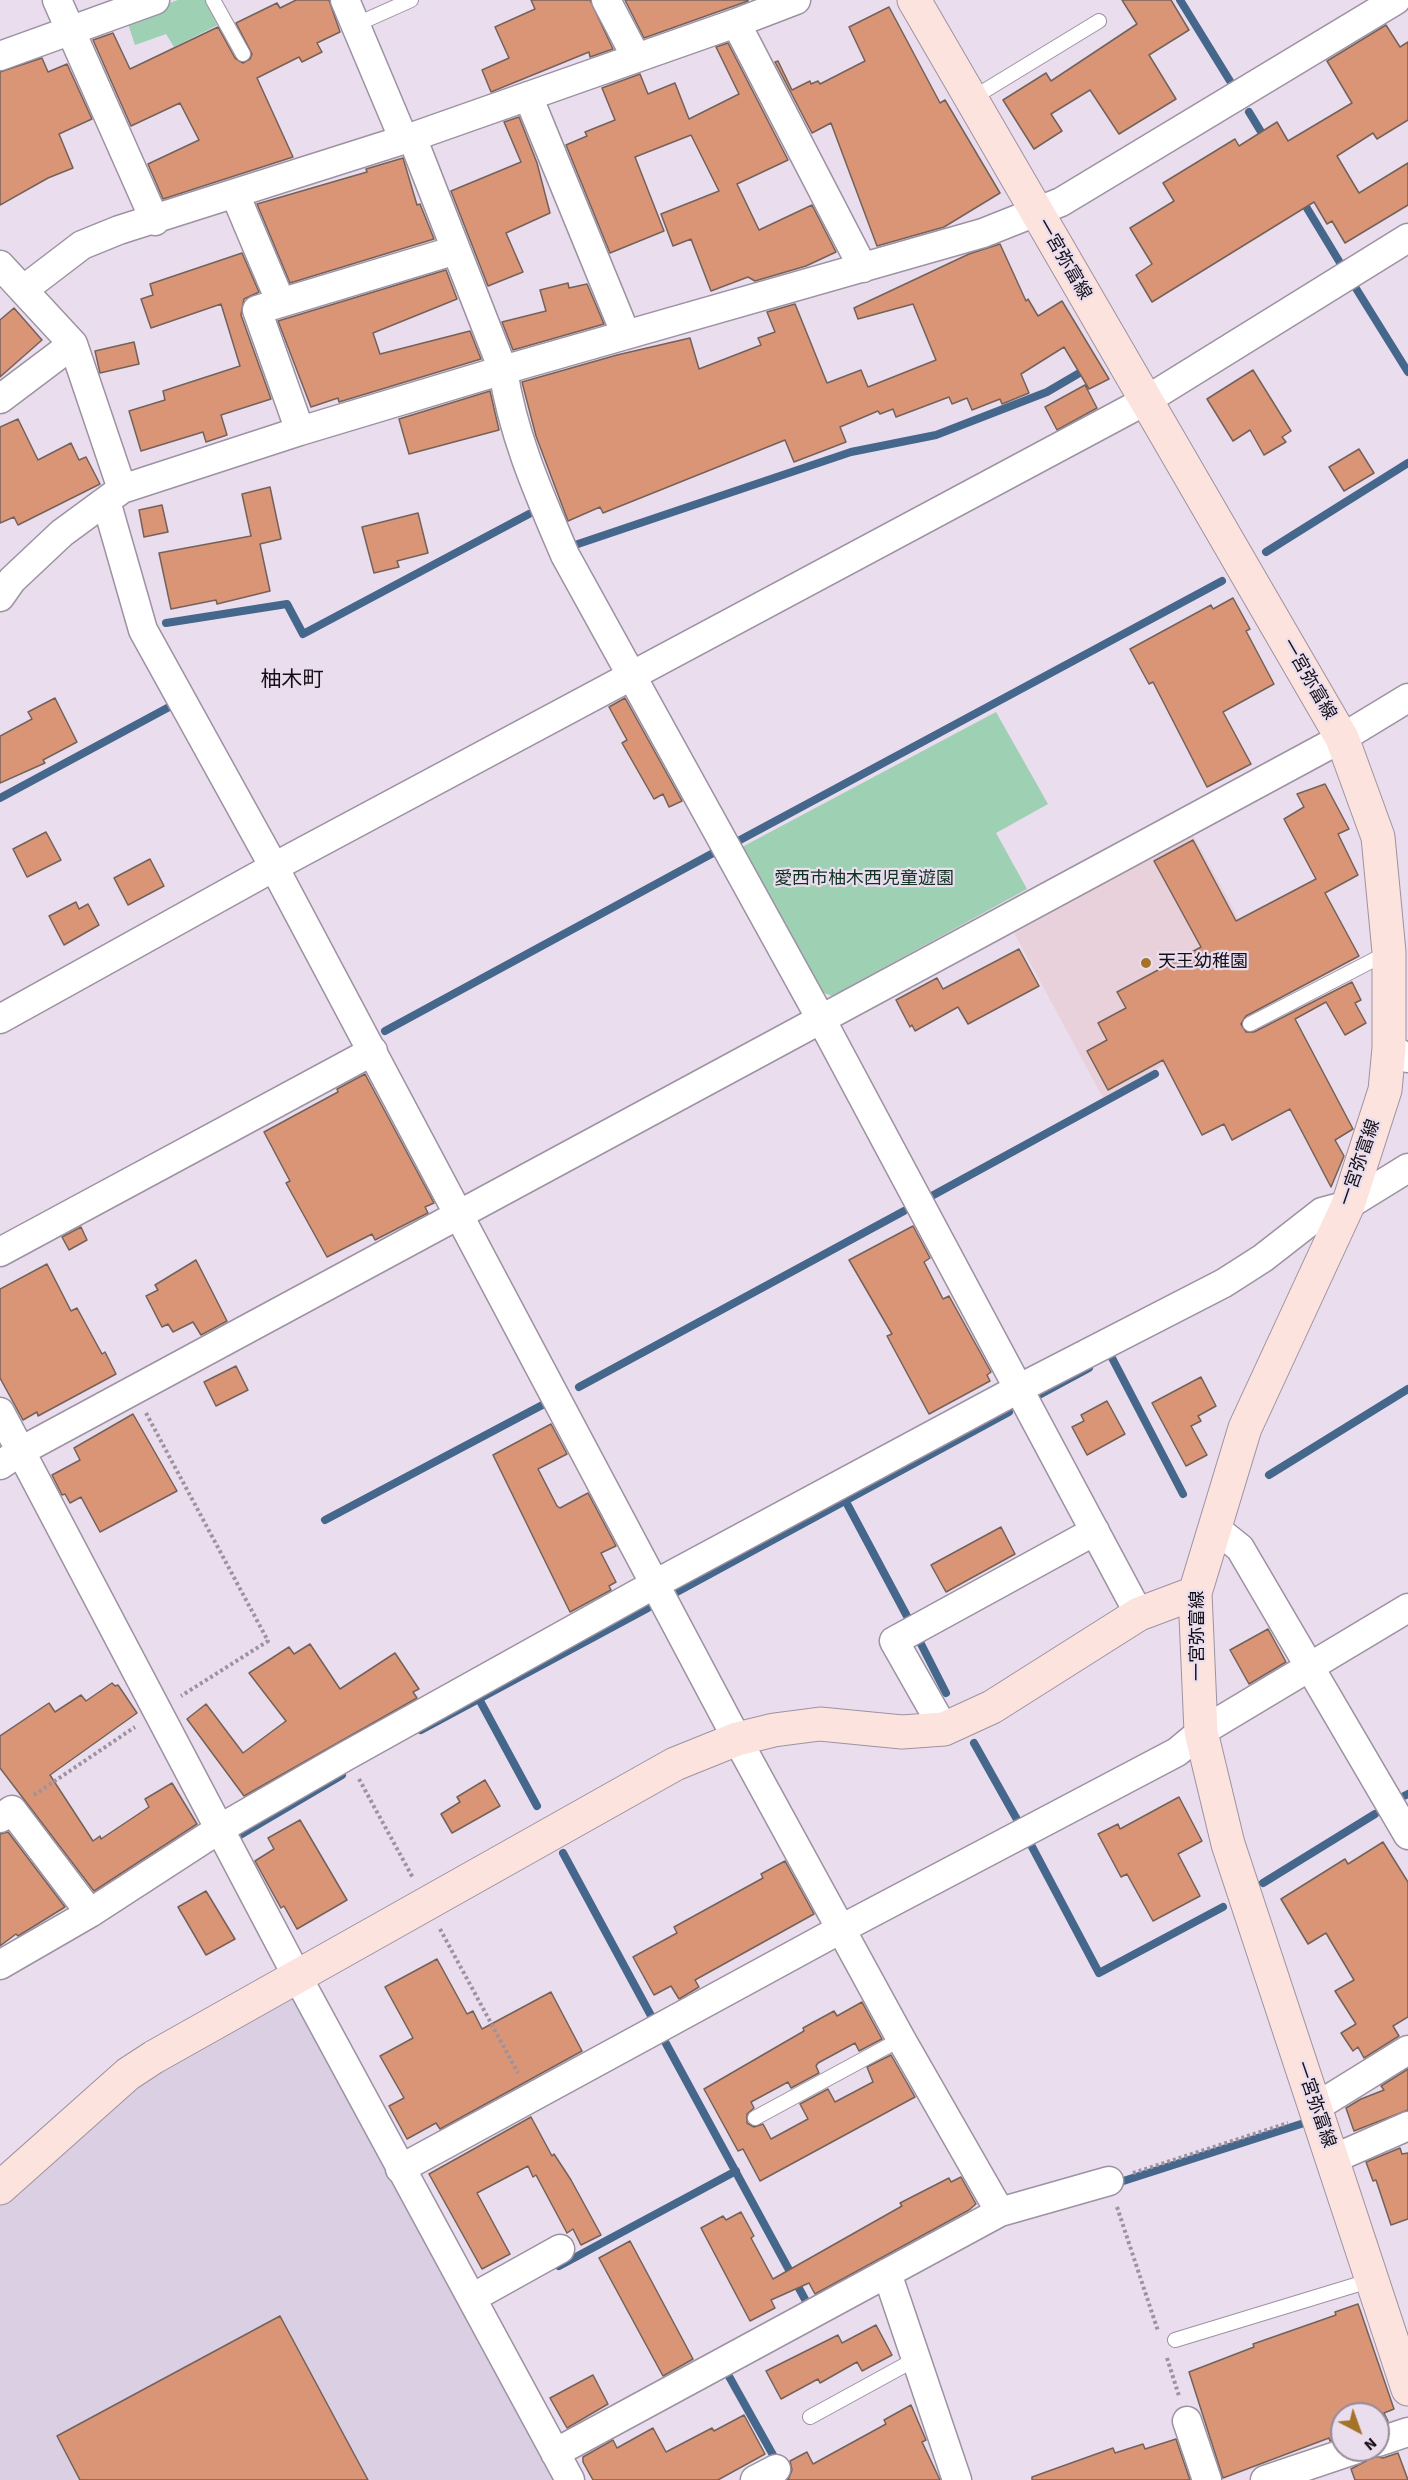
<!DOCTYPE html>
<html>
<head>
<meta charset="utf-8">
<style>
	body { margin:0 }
	#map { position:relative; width:1408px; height:2480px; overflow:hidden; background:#eaddee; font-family:"Source Sans 3",sans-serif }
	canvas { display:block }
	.north { position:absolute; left:1330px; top:2402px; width:60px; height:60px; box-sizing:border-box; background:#eaddee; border:2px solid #958b98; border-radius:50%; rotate:139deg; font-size:16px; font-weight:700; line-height:24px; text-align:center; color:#151016 }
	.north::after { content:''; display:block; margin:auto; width:21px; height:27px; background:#a47328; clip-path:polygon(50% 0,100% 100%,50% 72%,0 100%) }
</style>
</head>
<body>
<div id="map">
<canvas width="1408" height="2480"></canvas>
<div class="north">N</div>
</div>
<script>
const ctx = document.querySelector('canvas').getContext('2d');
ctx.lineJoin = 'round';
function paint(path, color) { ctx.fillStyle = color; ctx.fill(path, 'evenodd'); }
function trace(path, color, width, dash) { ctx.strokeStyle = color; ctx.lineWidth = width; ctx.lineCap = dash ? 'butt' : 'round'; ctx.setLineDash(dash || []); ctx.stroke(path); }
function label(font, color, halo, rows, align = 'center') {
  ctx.font = font + ' "Source Sans 3","Noto Sans JP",sans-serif'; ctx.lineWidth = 4.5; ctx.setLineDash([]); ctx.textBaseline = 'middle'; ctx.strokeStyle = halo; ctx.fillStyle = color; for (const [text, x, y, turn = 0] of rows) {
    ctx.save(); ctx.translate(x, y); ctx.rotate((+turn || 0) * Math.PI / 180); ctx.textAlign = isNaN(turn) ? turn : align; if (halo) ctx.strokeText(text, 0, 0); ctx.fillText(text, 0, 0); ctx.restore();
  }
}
const commercial = new Path2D(`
	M 284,1971 L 561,2480 L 0,2480 L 0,2166 L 129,2053 Z`);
const education = new Path2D(`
	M 1193,835 L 1283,1000 L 1103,1098 L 1014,933 Z`);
const green = new Path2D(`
	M 178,0 L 210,0 L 222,23 L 174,47 L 166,34 L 135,45 L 126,18 Z
	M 996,712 L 1048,804 L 996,833 L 1027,889 L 832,996 L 819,991 L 742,847 Z`);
const stream = new Path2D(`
	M 1180,0 L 1230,81
	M 1249,112 L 1266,140
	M 1302,200 L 1342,266 L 1346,263
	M 1352,282 L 1408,372
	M 575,545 L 851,452 L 936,435 L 1047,392 L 1088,368
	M 1266,552 L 1408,463
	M 166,623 L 287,604 L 303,634 L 529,514
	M 0,798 L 171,706
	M 740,840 L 1222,581
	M 385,1031 L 715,852
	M 928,1198 L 1155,1074
	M 1111,1356 L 1183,1494
	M 579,1387 L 904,1211
	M 1039,1395 L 1089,1368
	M 1269,1475 L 1408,1389
	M 845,1500 L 908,1618
	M 325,1520 L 548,1402
	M 675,1593 L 1009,1412
	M 920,1642 L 946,1693
	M 479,1699 L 537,1806
	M 421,1730 L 648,1608
	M 974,1743 L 1019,1823
	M 1404,1796 L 1408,1794
	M 240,1835 L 342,1775
	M 1030,1843 L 1099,1973 L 1223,1907
	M 563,1853 L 655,2023
	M 1263,1883 L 1375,1814
	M 663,2038 L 807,2303
	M 1114,2184 L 1301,2124
	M 559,2266 L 736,2171
	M 730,2369 L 726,2371 L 787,2480`);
const building = new Path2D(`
	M 296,0 L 329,0 L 340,32 L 317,43 L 322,52 L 302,62 L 299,57 L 257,78 L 293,157 L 163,199 L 148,164 L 199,140 L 180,103 L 131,126 L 93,40 L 113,33 L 130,69 L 218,27 L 235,58 L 243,63 L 250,59 L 252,54 L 236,23 L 277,3 L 280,8 Z
	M 531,0 L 590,0 L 613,49 L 590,57 L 589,52 L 491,92 L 482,70 L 509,58 L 495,27 L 535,9 Z
	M 625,0 L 748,0 L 748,1 L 644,38 Z
	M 1122,0 L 1171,0 L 1189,30 L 1149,55 L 1176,99 L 1119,134 L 1090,90 L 1051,114 L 1062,131 L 1034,149 L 1003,100 L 1046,73 L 1051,81 L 1137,24 Z
	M 889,7 L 940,103 L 945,100 L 1000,193 L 944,227 L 877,246 L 831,123 L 812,133 L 775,62 L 778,61 L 792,90 L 810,81 L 811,84 L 818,81 L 820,84 L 865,61 L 849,27 Z
	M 1386,25 L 1400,47 L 1408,42 L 1408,120 L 1377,139 L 1373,133 L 1337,156 L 1359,193 L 1408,163 L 1408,205 L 1345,243 L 1332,221 L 1327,224 L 1314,202 L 1152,302 L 1136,275 L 1152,264 L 1130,228 L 1174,201 L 1163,183 L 1235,139 L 1239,146 L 1277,122 L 1288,141 L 1352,103 L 1327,61 Z
	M 728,43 L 788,160 L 737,184 L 759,230 L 812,205 L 836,252 L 806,266 L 755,281 L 748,277 L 711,291 L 691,239 L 673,246 L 661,214 L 719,191 L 691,135 L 635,157 L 664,231 L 610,253 L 566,145 L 587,136 L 585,132 L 615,120 L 602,88 L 640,74 L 648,94 L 675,83 L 689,119 L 739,94 L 716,47 Z
	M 42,58 L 48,72 L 67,64 L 92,119 L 59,134 L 73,168 L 48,178 L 0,205 L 0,72 Z
	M 519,117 L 537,163 L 550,213 L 506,233 L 523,272 L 488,286 L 451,191 L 521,162 L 504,122 Z
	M 403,158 L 417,205 L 420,204 L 434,239 L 290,283 L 257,204 L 367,172 L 366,169 Z
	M 1000,244 L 1026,301 L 1028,299 L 1038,316 L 1062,301 L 1109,379 L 1089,389 L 1064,347 L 1021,374 L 1029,393 L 1002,404 L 1000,399 L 972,410 L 967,398 L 952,404 L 949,397 L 896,417 L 893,409 L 880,414 L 878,411 L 840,427 L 846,442 L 794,462 L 785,440 L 603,513 L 600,507 L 568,521 L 536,436 L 522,382 L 617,355 L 690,338 L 699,369 L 761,345 L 758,338 L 775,332 L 767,312 L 795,304 L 827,383 L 861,370 L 868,387 L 936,360 L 913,304 L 858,319 L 854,308 L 969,254 Z
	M 242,253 L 259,292 L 244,299 L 241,315 L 271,399 L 221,415 L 227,435 L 206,442 L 203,432 L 141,451 L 129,411 L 165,400 L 163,391 L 240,366 L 221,304 L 151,328 L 141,299 L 153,295 L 150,284 Z
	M 446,270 L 457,299 L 373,333 L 380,354 L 470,331 L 481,359 L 339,402 L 338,398 L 311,407 L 278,321 Z
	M 568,283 L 569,288 L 587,284 L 604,324 L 513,350 L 502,322 L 546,311 L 540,290 Z
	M 14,308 L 42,340 L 0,377 L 0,320 Z
	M 134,342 L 139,364 L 100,373 L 95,351 Z
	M 1253,370 L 1291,431 L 1282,437 L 1286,442 L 1264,455 L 1250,430 L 1233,441 L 1207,399 Z
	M 1085,385 L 1097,408 L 1057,430 L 1045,407 Z
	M 490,391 L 499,430 L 409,454 L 399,419 Z
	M 18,419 L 38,460 L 71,443 L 79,460 L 86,457 L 100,484 L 18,525 L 14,517 L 0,523 L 0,427 Z
	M 1359,449 L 1374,473 L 1344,491 L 1329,467 Z
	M 270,487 L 281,539 L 260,544 L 270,591 L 217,604 L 216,600 L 171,609 L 159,553 L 251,536 L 242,494 Z
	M 162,505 L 168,532 L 144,537 L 139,510 Z
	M 418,513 L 428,553 L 397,561 L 399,567 L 374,573 L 362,527 Z
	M 1233,598 L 1250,629 L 1246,631 L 1274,684 L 1223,712 L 1251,764 L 1207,787 L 1153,682 L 1149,684 L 1130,649 L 1211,605 L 1213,609 Z
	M 55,698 L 77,742 L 43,760 L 45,763 L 0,783 L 0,736 L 32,719 L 28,712 Z
	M 625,698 L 682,801 L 669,807 L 663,794 L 654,799 L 622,743 L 627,740 L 609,707 Z
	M 1325,784 L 1349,829 L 1338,834 L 1358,875 L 1325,893 L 1359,956 L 1246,1016 L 1241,1024 L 1246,1032 L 1254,1032 L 1352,982 L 1361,1000 L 1355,1003 L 1366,1023 L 1345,1035 L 1326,1002 L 1295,1019 L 1353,1129 L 1335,1140 L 1344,1156 L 1331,1187 L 1290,1109 L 1232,1140 L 1224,1124 L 1202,1135 L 1163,1060 L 1108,1090 L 1087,1051 L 1107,1040 L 1098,1023 L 1126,1008 L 1117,992 L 1201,947 L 1154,861 L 1193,840 L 1236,921 L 1316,879 L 1284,819 L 1304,807 L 1297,794 Z
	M 46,832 L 61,860 L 27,877 L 13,849 Z
	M 150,859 L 164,886 L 128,905 L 114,878 Z
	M 76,902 L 79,909 L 88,904 L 99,925 L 64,945 L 49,916 Z
	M 1019,949 L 1039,986 L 968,1024 L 958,1007 L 915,1031 L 912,1025 L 910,1027 L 896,1000 L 937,978 L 943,989 Z
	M 365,1074 L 434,1203 L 425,1207 L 428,1213 L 408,1223 L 375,1240 L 372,1234 L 327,1257 L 286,1183 L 290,1181 L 264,1132 L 338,1092 L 337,1089 Z
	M 913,1226 L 930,1258 L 924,1262 L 943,1299 L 949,1296 L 991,1372 L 987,1375 L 990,1381 L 929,1414 L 887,1336 L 892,1334 L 849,1260 Z
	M 81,1227 L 87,1240 L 69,1250 L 62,1237 Z
	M 196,1260 L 227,1321 L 201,1335 L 193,1322 L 173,1332 L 168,1324 L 162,1327 L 146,1296 L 158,1290 L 155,1285 Z
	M 47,1264 L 71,1311 L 77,1308 L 102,1354 L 105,1352 L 116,1374 L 38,1416 L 37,1412 L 23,1420 L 0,1378 L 0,1289 Z
	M 236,1366 L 248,1390 L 216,1406 L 204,1382 Z
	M 1201,1377 L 1216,1406 L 1198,1416 L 1201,1421 L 1191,1426 L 1207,1455 L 1186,1466 L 1152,1403 Z
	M 1107,1401 L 1125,1434 L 1087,1455 L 1072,1427 L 1084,1421 L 1081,1415 Z
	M 133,1414 L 177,1491 L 100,1532 L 81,1497 L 70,1503 L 65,1494 L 62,1495 L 52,1475 L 80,1460 L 74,1448 Z
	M 551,1424 L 567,1454 L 538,1469 L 557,1506 L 560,1508 L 588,1493 L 616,1546 L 601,1553 L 616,1582 L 609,1586 L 611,1590 L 570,1612 L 493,1455 Z
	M 1001,1527 L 1015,1554 L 946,1592 L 931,1565 Z
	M 1268,1629 L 1286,1662 L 1249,1684 L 1230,1650 Z
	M 310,1644 L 340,1689 L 395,1653 L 419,1689 L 413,1692 L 417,1698 L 244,1796 L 187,1719 L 206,1704 L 243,1753 L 286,1721 L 249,1673 L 289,1647 L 294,1654 Z
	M 112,1683 L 115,1686 L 118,1685 L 137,1713 L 50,1775 L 93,1841 L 100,1836 L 101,1839 L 149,1807 L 145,1799 L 172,1783 L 197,1824 L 94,1891 L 0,1768 L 0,1736 L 49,1703 L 55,1712 L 81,1695 L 86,1701 Z
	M 485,1780 L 500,1806 L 452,1833 L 441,1814 L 460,1802 L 457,1797 Z
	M 1179,1797 L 1202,1841 L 1178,1854 L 1200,1896 L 1153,1921 L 1127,1874 L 1121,1877 L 1098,1834 L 1118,1824 L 1120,1829 Z
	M 300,1820 L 347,1900 L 297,1929 L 284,1906 L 281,1908 L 255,1861 L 274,1849 L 268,1838 Z
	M 8,1832 L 65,1907 L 18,1936 L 16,1934 L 0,1946 L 0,1834 Z
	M 1383,1842 L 1408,1882 L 1408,2017 L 1393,2026 L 1399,2036 L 1364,2058 L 1358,2047 L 1353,2051 L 1341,2033 L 1356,2024 L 1335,1991 L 1354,1980 L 1326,1933 L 1308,1944 L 1281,1899 L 1345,1859 L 1348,1864 Z
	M 785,1861 L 814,1914 L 695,1980 L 699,1987 L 679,1999 L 671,1986 L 654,1995 L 633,1957 L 677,1933 L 674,1927 L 763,1878 L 761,1874 Z
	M 206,1891 L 235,1939 L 206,1955 L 178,1907 Z
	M 437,1959 L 467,2014 L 473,2011 L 482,2029 L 551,1992 L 582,2051 L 440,2129 L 436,2123 L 407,2139 L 389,2106 L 404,2098 L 380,2056 L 413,2038 L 385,1987 Z
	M 862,2002 L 882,2039 L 859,2051 L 855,2043 L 818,2063 L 816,2066 L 819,2073 L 791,2088 L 788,2082 L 751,2102 L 754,2108 L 747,2114 L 747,2123 L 754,2127 L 763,2124 L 771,2139 L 808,2119 L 800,2104 L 828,2089 L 835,2102 L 873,2082 L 867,2067 L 891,2055 L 915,2097 L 760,2181 L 743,2149 L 738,2151 L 704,2089 L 804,2031 L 803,2028 L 834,2011 L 837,2016 Z
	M 1408,2069 L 1408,2110 L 1354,2131 L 1346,2108 L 1361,2099 L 1384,2090 L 1381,2086 Z
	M 531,2117 L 552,2156 L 554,2154 L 571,2180 L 601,2235 L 581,2245 L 573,2229 L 567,2233 L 536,2175 L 533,2177 L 528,2166 L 477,2193 L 510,2254 L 482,2269 L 429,2174 Z
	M 1400,2148 L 1402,2154 L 1408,2153 L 1408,2219 L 1391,2225 L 1376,2180 L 1373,2181 L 1366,2162 Z
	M 961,2177 L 976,2204 L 969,2210 L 815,2294 L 809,2283 L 771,2300 L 775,2308 L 750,2321 L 701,2228 L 723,2216 L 726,2220 L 741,2212 L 754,2236 L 751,2238 L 773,2279 L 902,2206 L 900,2203 L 949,2178 L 951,2182 Z
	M 630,2241 L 693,2359 L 663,2376 L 599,2258 Z
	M 1358,2304 L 1394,2409 L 1384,2413 L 1388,2421 L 1378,2425 L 1378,2414 L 1342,2414 L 1342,2437 L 1330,2441 L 1329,2438 L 1223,2478 L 1189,2372 L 1254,2347 L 1253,2344 L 1336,2315 L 1335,2312 Z
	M 280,2316 L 368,2480 L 80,2480 L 57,2436 Z
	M 876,2325 L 892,2355 L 862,2371 L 857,2362 L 820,2383 L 818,2379 L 781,2399 L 766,2371 L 838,2335 L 842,2343 Z
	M 593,2375 L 608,2404 L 567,2428 L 550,2398 Z
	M 911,2405 L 926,2440 L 922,2442 L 940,2480 L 788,2480 L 792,2470 L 790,2461 L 807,2452 L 813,2464 L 886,2424 L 884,2420 Z
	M 744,2415 L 765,2454 L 718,2480 L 593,2480 L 583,2462 L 583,2457 L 613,2440 L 617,2448 L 653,2428 L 666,2452 L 712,2428 L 714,2431 Z
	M 1176,2439 L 1190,2480 L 1032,2480 L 1032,2477 L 1113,2448 L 1115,2453 L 1143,2444 L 1145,2449 Z
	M 1398,2453 L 1408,2480 L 1355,2480 L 1351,2469 L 1366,2461 L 1369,2455 L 1383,2458 Z`);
const path = new Path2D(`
	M 146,1413 L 268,1641 L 181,1696
	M 359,1779 L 413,1878
	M 34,1795 L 135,1727
	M 440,1929 L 518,2073
	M 1133,2173 L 1288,2123
	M 1117,2207 L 1158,2331
	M 1167,2358 L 1179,2396`);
const lane = new Path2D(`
	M 213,0 L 243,54
	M 355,25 L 411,0
	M 971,99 L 1099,21
	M 1250,1024 L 1389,952
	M 755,2118 L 901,2039
	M 1175,2340 L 1372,2280
	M 810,2417 L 916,2359`);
const street = new Path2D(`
	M 57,0 L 155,221
	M 345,0 L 404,140
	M 606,0 L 636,57
	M 736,23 L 863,268
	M 0,56 L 155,0
	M 528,96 L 626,335
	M 412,137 L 503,370 C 513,436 539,494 565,555 L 821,1019 L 1139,1614
	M 235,194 L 281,303
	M 0,265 L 73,344 L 122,489
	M 23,290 L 82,245 L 119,230 L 412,137 L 736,23 L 796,0
	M 0,399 L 73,344
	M 300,431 L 257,310 L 456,250
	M 106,501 L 143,630 L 274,867 L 737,1739 L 901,2039 L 1000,2212
	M 0,597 L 12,580 L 62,533 L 122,489 L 300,431 L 503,370 L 983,233 L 1061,202 L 1396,0
	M 0,1019 L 274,867 L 1145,401 L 1408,238
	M 1389,1048 L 1408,1058
	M 0,1252 L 373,1051
	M 0,1412 L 297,1976 L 570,2480
	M 0,1465 L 21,1451 L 1342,738 L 1408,698
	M 1215,1528 L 1240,1548 L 1408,1835
	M 944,1729 L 894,1641 L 1095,1531
	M 0,1818 L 12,1810 L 90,1913
	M 0,1965 L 90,1913 L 221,1828 L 346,1756 L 655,1584 L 1018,1389 L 1224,1283 L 1263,1258 L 1322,1212 L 1348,1205 L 1408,1168
	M 1316,2107 L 1408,2050
	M 1333,2159 L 1408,2126
	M 400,2169 L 841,1929 L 1177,1752 L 1201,1732 L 1408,1608
	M 887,2273 L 957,2480
	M 472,2298 L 560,2249
	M 1187,2421 L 1207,2480
	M 1378,2442 L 1408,2432
	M 555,2453 L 1000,2212 L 1109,2181
	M 755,2480 L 776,2469
	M 1265,2480 L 1354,2450`);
const secondary = new Path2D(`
	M 914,0 L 1342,738 L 1378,837 L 1389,952 L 1389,1048 L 1385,1090 L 1348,1205 L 1245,1428 L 1195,1593 L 1201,1732 L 1228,1844 L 1408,2389
	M 0,2188 L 128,2074 L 154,2057 L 675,1764 L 737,1739 L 774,1730 L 820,1724 L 902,1732 L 944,1729 L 992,1707 L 1139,1614 L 1195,1593`);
const markers = [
	[1146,963,6,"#a47328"]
];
const streetNames = [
	["一宮弥富線",1063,260,60],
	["一宮弥富線",1308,680,60],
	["一宮弥富線",1361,1163,-71],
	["一宮弥富線",1199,1636,-90],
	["一宮弥富線",1314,2105,71]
];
const parkNames = [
	["愛西市柚木西児童遊園",864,880]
];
const poiNames = [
	["天王幼稚園",1158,963]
];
const quarterNames = [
	["柚木町",292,681]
];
paint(commercial, '#dbcfe3');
paint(education, '#e9d1db');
paint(green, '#9ed0b4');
trace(stream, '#45678c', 8);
paint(building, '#d99576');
trace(building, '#74625a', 1.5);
trace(lane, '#9d92a2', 16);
trace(street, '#9d92a2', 31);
trace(secondary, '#9d92a2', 35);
trace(path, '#9d93a0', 4, [3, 3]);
trace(lane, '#fff', 14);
trace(street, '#fff', 28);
trace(secondary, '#fce3dd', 33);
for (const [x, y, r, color] of markers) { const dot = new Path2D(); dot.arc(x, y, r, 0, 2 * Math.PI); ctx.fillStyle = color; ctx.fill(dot); trace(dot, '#eaddee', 2); }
label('18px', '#151016', '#eaddee', streetNames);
label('18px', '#113222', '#eaddee', parkNames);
label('18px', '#151016', '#eaddee', poiNames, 'left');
label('21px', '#151016', '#eaddee', quarterNames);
</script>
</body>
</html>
